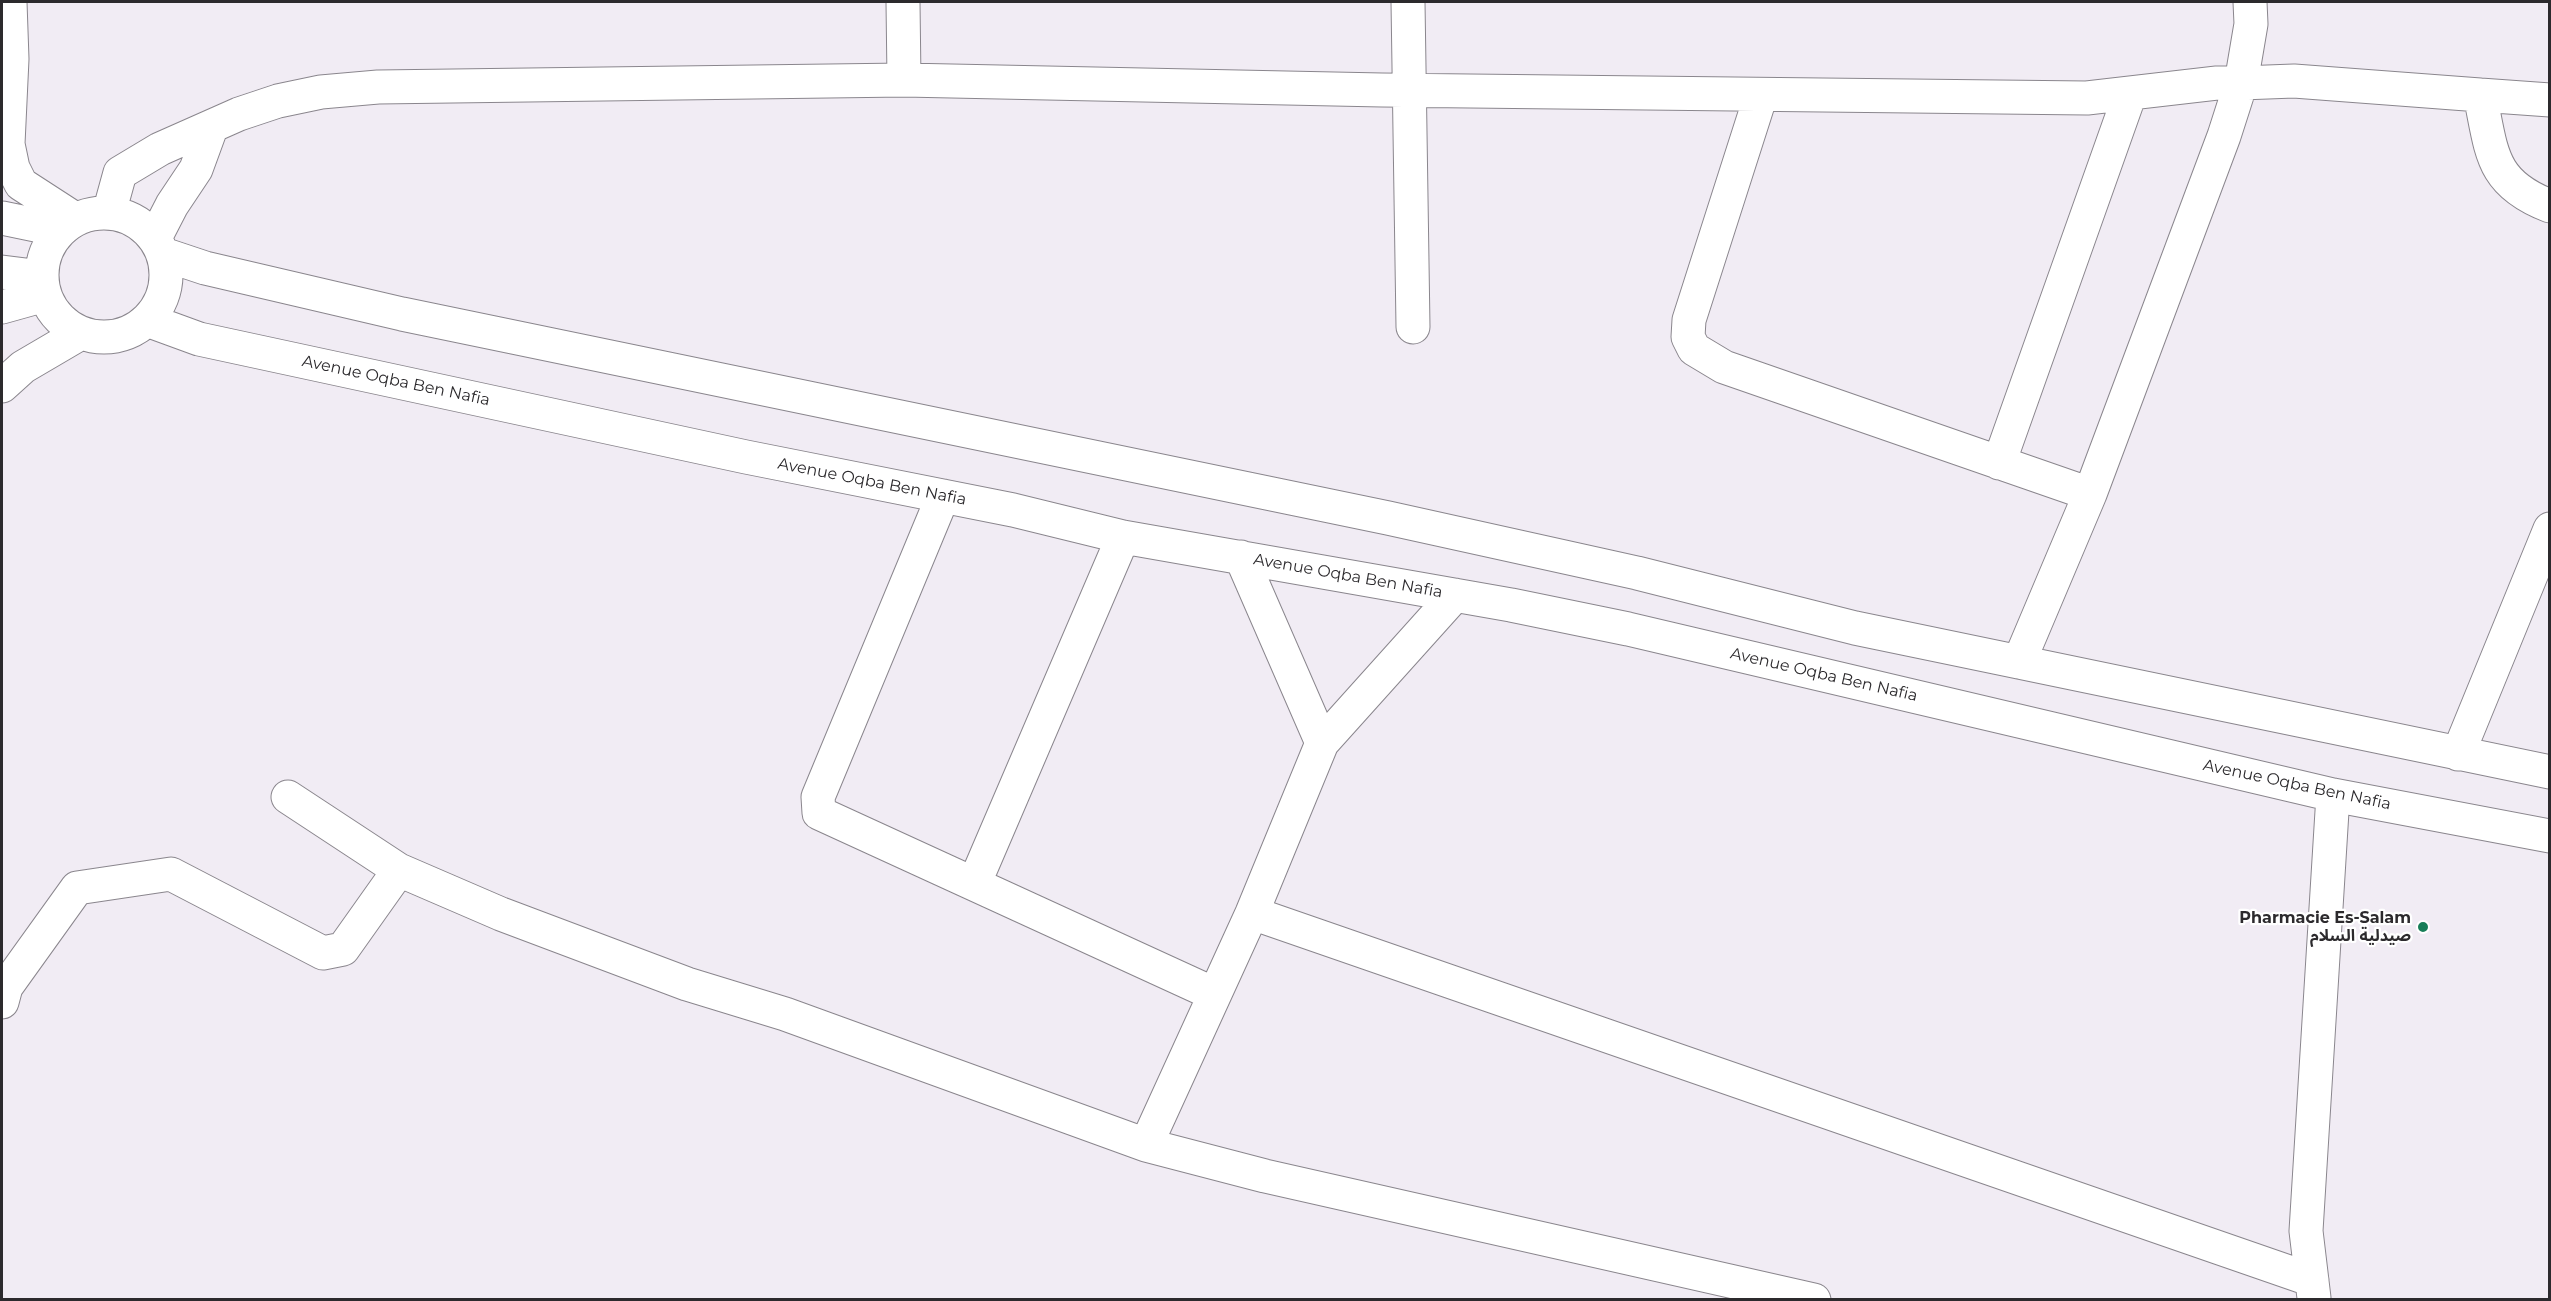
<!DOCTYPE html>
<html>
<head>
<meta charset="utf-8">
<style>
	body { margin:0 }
	#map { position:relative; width:2551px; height:1301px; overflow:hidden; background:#f1ecf4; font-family:Montserrat,sans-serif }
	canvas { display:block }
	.frame { position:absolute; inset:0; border:3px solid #2c2a2d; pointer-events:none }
</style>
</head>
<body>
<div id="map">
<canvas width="2551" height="1301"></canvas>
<div class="frame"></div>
</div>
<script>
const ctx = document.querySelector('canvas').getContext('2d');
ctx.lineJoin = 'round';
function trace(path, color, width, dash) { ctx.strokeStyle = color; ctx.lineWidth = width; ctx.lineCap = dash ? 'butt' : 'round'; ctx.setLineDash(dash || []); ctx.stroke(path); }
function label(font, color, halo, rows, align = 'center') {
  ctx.font = font + ' Montserrat,"Noto Sans Arabic",sans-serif'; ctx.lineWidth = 4.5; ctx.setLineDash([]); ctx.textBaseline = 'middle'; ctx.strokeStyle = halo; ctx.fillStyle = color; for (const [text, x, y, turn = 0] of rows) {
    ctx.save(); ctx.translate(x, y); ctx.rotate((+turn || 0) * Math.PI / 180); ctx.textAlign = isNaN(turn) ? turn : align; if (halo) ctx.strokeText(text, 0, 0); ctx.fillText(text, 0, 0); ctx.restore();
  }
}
const minor = new Path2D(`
	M 10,2 L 12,59 L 8,144 L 13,168 L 21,184 L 75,219
	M 903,2 L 904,80
	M 1408,2 L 1413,327
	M 1761,95 L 1689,320 L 1688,337 L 1694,349 L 1724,367 L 2090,494
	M 2480,95 L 2550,100
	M 109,213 L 120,173 L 160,149 L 239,114 L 278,101 L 321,92 L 378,87 L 904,80 L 1382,90 L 2087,98 L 2217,83 L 2241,83 L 2251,24 L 2250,2
	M42 275a62 62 0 1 1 124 0a62 62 0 1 1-124 0Z
	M 2,218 L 60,230
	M 155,238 L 172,205 L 196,169 L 211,128
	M 163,254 L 205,268 L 402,314 L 1388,518 L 1637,573 L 1855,628 L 2550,772
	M 2,272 L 42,277
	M 2,307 L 45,295
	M 147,320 L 199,339 L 746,457 L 1013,510 L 1123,537 L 1511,605 L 1628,629 L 2333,795 L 2550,836
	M 2,386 L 23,367 L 81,333
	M 1999,463 L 2130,94
	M 943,496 L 818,797 L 819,813 L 1214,994
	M 1241,557 L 1322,743
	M 2019,662 L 2090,494 L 2224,136 L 2241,83 L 2294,81 L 2480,95 C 2492,152 2490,183 2550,206
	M 2458,754 L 2550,529
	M 288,797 L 399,870 L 501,914 L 687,984 L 785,1014 L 1146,1145 L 1265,1176 L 1814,1300
	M 975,882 L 1123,537
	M 1252,913 L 2312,1280
	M 2,1002 L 6,987 L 77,888 L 171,874 L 323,953 L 343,949 L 399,870
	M 1146,1145 L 1252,913 L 1322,743 L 1455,595
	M 2314,1298 L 2306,1231 L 2333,795`);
const markers = [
	[2423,927,6,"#187e58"]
];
const streetNames = [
	["Avenue Oqba Ben Nafia",396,381,12],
	["Avenue Oqba Ben Nafia",872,482,11],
	["Avenue Oqba Ben Nafia",1348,576,10],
	["Avenue Oqba Ben Nafia",1824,675,13],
	["Avenue Oqba Ben Nafia",2297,785,12]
];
const poiNames = [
	["Pharmacie Es-Salam",2411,918],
	["صيدلية السلام",2411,936]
];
trace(minor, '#8a868d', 35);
trace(minor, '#fff', 33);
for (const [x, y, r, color] of markers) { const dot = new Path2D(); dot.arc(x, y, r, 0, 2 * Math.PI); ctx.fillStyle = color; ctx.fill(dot); trace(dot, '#fff', 2); }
label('16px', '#2c2a2d', '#fff', streetNames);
label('bold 16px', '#2c2a2d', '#fff', poiNames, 'right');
</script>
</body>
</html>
